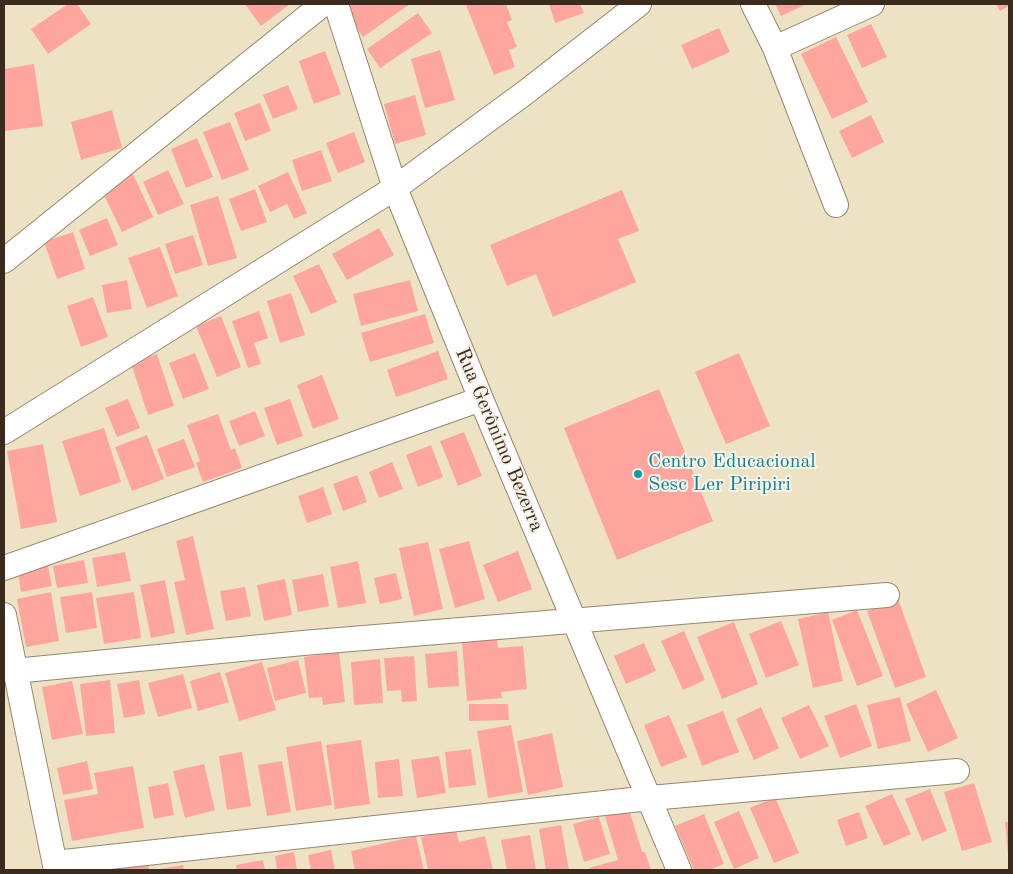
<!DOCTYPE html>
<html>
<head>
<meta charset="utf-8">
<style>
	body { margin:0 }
	#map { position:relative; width:1013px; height:874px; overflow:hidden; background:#ede3c4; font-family:"Old Standard TT",serif }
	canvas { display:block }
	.frame { position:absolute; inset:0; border:5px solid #3b2a1e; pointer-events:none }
</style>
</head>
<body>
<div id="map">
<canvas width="1013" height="874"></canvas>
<div class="frame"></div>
</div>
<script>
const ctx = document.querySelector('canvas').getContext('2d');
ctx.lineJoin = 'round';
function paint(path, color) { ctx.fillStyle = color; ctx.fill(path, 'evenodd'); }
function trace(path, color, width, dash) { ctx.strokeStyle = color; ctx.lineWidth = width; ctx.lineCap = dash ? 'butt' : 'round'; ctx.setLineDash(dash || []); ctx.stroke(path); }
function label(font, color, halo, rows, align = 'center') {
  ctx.font = font + ' "Old Standard TT",serif'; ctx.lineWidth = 4; ctx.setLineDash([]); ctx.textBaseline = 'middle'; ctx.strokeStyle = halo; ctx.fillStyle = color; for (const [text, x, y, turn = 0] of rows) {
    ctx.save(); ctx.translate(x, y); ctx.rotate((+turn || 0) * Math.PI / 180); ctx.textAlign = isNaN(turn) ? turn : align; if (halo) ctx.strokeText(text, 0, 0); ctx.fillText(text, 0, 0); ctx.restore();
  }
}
const building = new Path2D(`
	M 68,4 L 77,4 L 91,24 L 48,54 L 31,29 Z
	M 245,4 L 290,4 L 261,26 Z
	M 348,4 L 410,4 L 363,37 L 343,8 Z
	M 506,4 L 512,20 L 507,22 L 517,47 L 509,50 L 515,67 L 494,75 L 466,5 Z
	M 549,4 L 580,4 L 584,13 L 555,23 Z
	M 775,4 L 807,4 L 781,16 Z
	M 996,4 L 1009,4 L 1009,6 L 1000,11 Z
	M 418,13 L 432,33 L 380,68 L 367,49 Z
	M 871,24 L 887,57 L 862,68 L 847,35 Z
	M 719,28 L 730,52 L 692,69 L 681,45 Z
	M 836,37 L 868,102 L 832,119 L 801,54 Z
	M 440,50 L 455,100 L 425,108 L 411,59 Z
	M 325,51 L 341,94 L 314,104 L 299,61 Z
	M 34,64 L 43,126 L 4,131 L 4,69 Z
	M 288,85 L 298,109 L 273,119 L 263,95 Z
	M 415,95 L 426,135 L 395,144 L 384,104 Z
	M 260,103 L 271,131 L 245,141 L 234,113 Z
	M 112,110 L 122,148 L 81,160 L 71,122 Z
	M 871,115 L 884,142 L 852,158 L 839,131 Z
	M 230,122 L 249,170 L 222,180 L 203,132 Z
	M 354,132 L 365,162 L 338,173 L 326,143 Z
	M 197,138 L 213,177 L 186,188 L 171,149 Z
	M 321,150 L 332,181 L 302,191 L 292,160 Z
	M 168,170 L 184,204 L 158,215 L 143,182 Z
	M 288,172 L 307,213 L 294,219 L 287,204 L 270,212 L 258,186 Z
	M 133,174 L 153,217 L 122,232 L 101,189 Z
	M 255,189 L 267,222 L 241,231 L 229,199 Z
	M 622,190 L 639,231 L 618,239 L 636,282 L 553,317 L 536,274 L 507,286 L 490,245 Z
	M 218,196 L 237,258 L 208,266 L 190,205 Z
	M 107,218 L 118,245 L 90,256 L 79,230 Z
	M 379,228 L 394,255 L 347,280 L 332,254 Z
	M 73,232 L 85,269 L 57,279 L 44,242 Z
	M 193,235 L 203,265 L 175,274 L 165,244 Z
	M 160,247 L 178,296 L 147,308 L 128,258 Z
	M 319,264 L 337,302 L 311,314 L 293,276 Z
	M 127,280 L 132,309 L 107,313 L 102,285 Z
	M 410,280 L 418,311 L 361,326 L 353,294 Z
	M 291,293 L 305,335 L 280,343 L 267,301 Z
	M 93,297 L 108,337 L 81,347 L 67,306 Z
	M 259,311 L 268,338 L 254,343 L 261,364 L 248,368 L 232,321 Z
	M 425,314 L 434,343 L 370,362 L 361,333 Z
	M 221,316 L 241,367 L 217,377 L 196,326 Z
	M 438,351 L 448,379 L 396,397 L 387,370 Z
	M 195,353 L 209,389 L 183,399 L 169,363 Z
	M 739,353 L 770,426 L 726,444 L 695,372 Z
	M 157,354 L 174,406 L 148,415 L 131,363 Z
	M 322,375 L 339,419 L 313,429 L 297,385 Z
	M 659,389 L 713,521 L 617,560 L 564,428 Z
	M 128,399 L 140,428 L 117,437 L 105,408 Z
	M 290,399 L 303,436 L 277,445 L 264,408 Z
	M 255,411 L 265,436 L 239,446 L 229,421 Z
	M 218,414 L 231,450 L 235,448 L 242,468 L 203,482 L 196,463 L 200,461 L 187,425 Z
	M 104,428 L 121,482 L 80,496 L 62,441 Z
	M 464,432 L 482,476 L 458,486 L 440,441 Z
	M 147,435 L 164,479 L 132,491 L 115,447 Z
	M 184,439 L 195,467 L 167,477 L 157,449 Z
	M 43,444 L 57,522 L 21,529 L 7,451 Z
	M 431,445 L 443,477 L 418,487 L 406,455 Z
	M 392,462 L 403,489 L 379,498 L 369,472 Z
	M 357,475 L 367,502 L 343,511 L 333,484 Z
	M 323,487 L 332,514 L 307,523 L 298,496 Z
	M 193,536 L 214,629 L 186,635 L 174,582 L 185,580 L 176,541 Z
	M 469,541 L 485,599 L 455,608 L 439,549 Z
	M 428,542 L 443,609 L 414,616 L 399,548 Z
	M 518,551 L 532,589 L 498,602 L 483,565 Z
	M 125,552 L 131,581 L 97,587 L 92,558 Z
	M 84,560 L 88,583 L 57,588 L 53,566 Z
	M 358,561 L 366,603 L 338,608 L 330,567 Z
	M 48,566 L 52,586 L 21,592 L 18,571 Z
	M 396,573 L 402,599 L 380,604 L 374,578 Z
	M 323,574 L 329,606 L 298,612 L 292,580 Z
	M 285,579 L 292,615 L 264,621 L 257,585 Z
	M 165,580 L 175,633 L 151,638 L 140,585 Z
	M 245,587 L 251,616 L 226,621 L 220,591 Z
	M 51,592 L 59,641 L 26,647 L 17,599 Z
	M 92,592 L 97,628 L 66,633 L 60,597 Z
	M 134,592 L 141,638 L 104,644 L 96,598 Z
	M 898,599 L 926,677 L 895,688 L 867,611 Z
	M 857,610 L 883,676 L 857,686 L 832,620 Z
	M 828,612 L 843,681 L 813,688 L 798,619 Z
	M 781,621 L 799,665 L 766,678 L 749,634 Z
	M 734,622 L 758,684 L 722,699 L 697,637 Z
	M 684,631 L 705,680 L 683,690 L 661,641 Z
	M 497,639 L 498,648 L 523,646 L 527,689 L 501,692 L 502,698 L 467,701 L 462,642 Z
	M 644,643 L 656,671 L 626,684 L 614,656 Z
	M 457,651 L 459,686 L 428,688 L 425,654 Z
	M 339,652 L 345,702 L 323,705 L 322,697 L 309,698 L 304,657 Z
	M 414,656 L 417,701 L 402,702 L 401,690 L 387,691 L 384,658 Z
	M 380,659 L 383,703 L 354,705 L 351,662 Z
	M 298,660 L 306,693 L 275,701 L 267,668 Z
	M 262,662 L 276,710 L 239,721 L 225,673 Z
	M 220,672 L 229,702 L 198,711 L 190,681 Z
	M 183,674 L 192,708 L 158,717 L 148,683 Z
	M 110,680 L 115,733 L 86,736 L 80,684 Z
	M 139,680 L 145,714 L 124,718 L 117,684 Z
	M 72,681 L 83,734 L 52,740 L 42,687 Z
	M 936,690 L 958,738 L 928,752 L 906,704 Z
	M 900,697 L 911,741 L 878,749 L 867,705 Z
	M 469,704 L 508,704 L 509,720 L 469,721 Z
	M 856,704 L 872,746 L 840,758 L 824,716 Z
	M 809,705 L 829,746 L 800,759 L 781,718 Z
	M 761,707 L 779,748 L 754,760 L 736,719 Z
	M 723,711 L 739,752 L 702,766 L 687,725 Z
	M 669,715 L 687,757 L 661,767 L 644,725 Z
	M 511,725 L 523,792 L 488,798 L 477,731 Z
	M 552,733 L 563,787 L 528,795 L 517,741 Z
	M 361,740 L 370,804 L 335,809 L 326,745 Z
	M 321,741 L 332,805 L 296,811 L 286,747 Z
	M 471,749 L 476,785 L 449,788 L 445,752 Z
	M 242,752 L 251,806 L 227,810 L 219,756 Z
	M 439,756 L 446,793 L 417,798 L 411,760 Z
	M 399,759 L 403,796 L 378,798 L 375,762 Z
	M 87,761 L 93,789 L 63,795 L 57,768 Z
	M 282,761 L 291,812 L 267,816 L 258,765 Z
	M 204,764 L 215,810 L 185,818 L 173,771 Z
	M 133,766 L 144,828 L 72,841 L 64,800 L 98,794 L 94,773 Z
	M 168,783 L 174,815 L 154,819 L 148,787 Z
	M 974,783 L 992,842 L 962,851 L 944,792 Z
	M 930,789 L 947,831 L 922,841 L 905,799 Z
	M 892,794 L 911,834 L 884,846 L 865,806 Z
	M 775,797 L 799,853 L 774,863 L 750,808 Z
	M 629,809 L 642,852 L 645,852 L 651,870 L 590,870 L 589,868 L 618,860 L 605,816 Z
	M 739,811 L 759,858 L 734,869 L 714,822 Z
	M 859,812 L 868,838 L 846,846 L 837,820 Z
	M 704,814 L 724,864 L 709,870 L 694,870 L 675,826 Z
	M 599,817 L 610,854 L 584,862 L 573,824 Z
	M 1005,822 L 1009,822 L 1009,854 L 1008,854 Z
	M 561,825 L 569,870 L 546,870 L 539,829 Z
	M 456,830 L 459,842 L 485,836 L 493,870 L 428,870 L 421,837 Z
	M 530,835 L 536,870 L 507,870 L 501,840 Z
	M 416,836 L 424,870 L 355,870 L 351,851 Z
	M 331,850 L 335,870 L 311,870 L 308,855 Z
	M 294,852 L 297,870 L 277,870 L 275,856 Z
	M 263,860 L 265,870 L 237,870 L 236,865 Z
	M 148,862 L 149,870 L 122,870 L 121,866 Z
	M 183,865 L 184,870 L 160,870 L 160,869 Z`);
const street = new Path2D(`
	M 336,4 L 395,188 L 481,399 L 679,870
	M 753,4 L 775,48 L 836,205
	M 775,48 L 872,4
	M 4,261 L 323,4
	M 4,432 L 395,188 L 526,92 L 639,4
	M 4,568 L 481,399
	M 4,615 L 56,870
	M 14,671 L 303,643 L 887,595
	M 55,863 L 650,798 L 957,771`);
const markers = [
	[638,474,5,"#0f9aa8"]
];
const streetNames = [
	["Rua Gerônimo Bezerra",499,440,67]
];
const cultureNames = [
	["Centro Educacional",648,462],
	["Sesc Ler Piripiri",648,485]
];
paint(building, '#fea59e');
trace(street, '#948671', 26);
trace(street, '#fff', 24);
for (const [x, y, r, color] of markers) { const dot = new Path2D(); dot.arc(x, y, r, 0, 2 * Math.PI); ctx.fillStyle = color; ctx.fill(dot); trace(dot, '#f7f3e8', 2); }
label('20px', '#3b2a1e', '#f7f3e8', streetNames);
label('20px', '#0d838f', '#f7f3e8', cultureNames, 'left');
</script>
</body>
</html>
